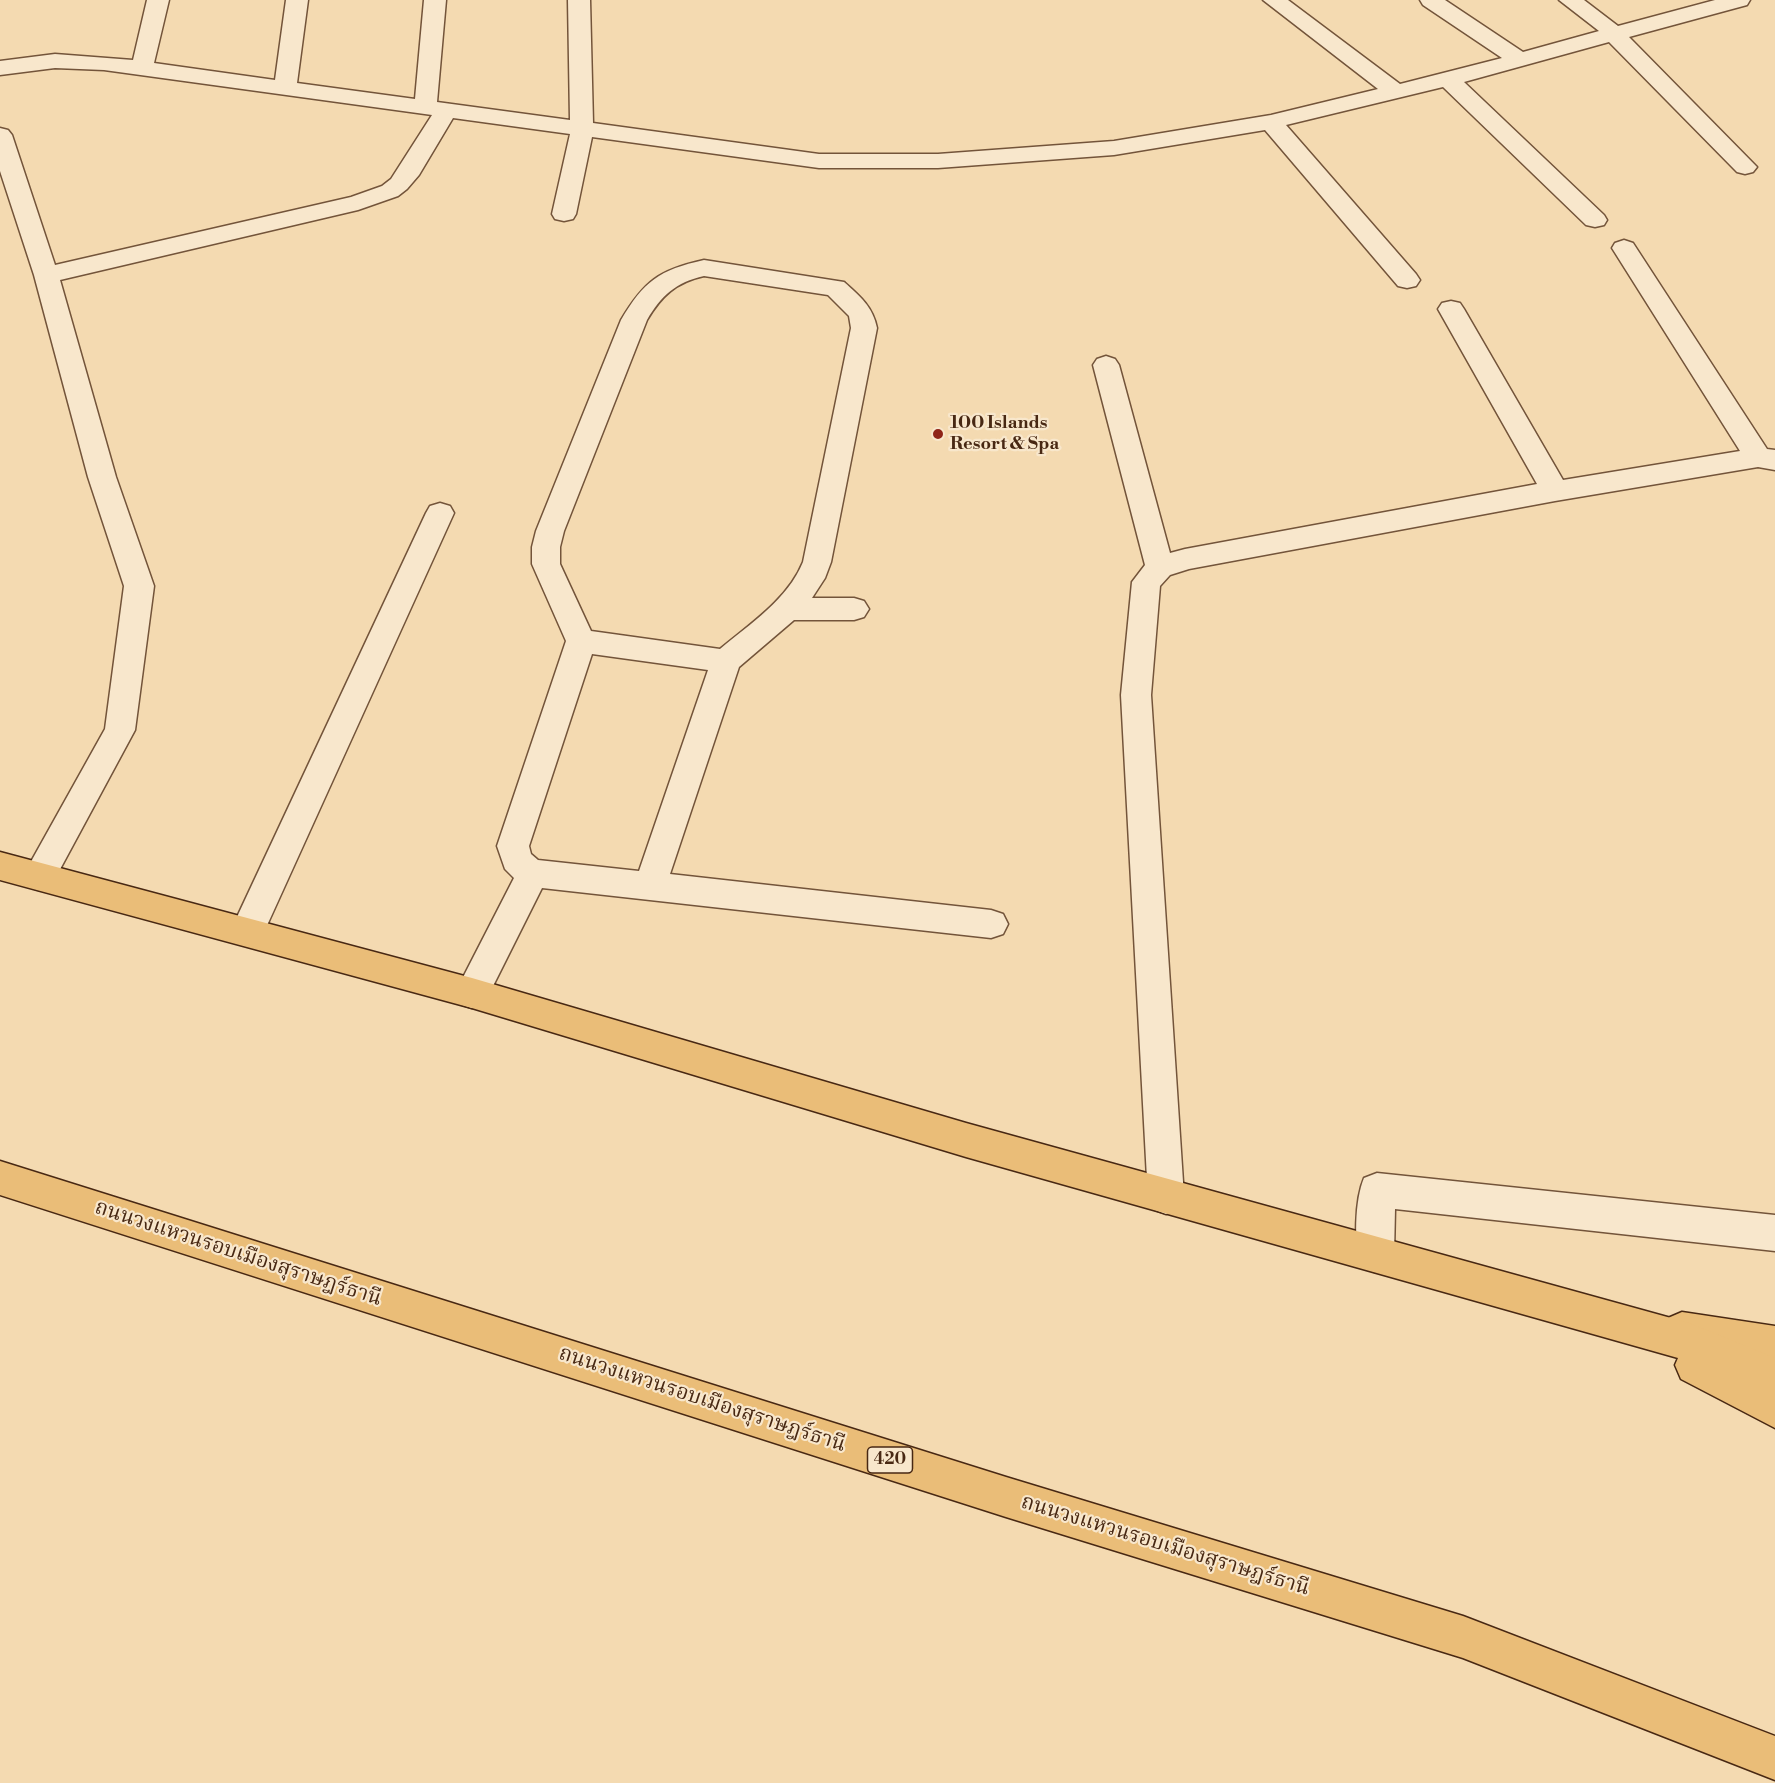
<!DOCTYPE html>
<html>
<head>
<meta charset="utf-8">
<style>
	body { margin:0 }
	canvas { display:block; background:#f4dab1 }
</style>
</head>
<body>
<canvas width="1775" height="1783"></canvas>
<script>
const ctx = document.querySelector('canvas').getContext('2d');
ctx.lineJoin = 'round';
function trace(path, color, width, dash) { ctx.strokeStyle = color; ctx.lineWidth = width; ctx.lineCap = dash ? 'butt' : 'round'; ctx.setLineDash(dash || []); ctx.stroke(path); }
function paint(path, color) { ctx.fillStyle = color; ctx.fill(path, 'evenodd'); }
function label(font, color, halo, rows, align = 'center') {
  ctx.font = font + ' "Libre Bodoni","Noto Serif Thai",serif'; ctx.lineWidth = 4.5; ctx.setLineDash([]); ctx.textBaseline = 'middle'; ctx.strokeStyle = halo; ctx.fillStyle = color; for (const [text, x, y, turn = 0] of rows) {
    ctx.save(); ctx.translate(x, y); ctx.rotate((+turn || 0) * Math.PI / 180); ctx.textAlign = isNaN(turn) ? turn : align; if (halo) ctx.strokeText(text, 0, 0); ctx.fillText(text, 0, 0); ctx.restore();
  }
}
const minor = new Path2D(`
	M 147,0 L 169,0 L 154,63 L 275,80 L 286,0 L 308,0 L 297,83 L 415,99 L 424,0 L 446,0 L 437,102 L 570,120 L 568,0 L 590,0 L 593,123 L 819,154 L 938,154 L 1114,141 L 1271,115 L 1378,89 L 1263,0 L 1288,0 L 1400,84 L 1502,58 L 1423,5 L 1420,0 L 1445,0 L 1523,52 L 1599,31 L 1559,0 L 1584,0 L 1618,26 L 1715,0 L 1750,0 L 1747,5 L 1629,37 L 1757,167 L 1753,172 L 1745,174 L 1737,172 L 1609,42 L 1464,82 L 1604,215 L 1607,220 L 1604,225 L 1595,227 L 1586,225 L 1443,87 L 1286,125 L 1416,274 L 1420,280 L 1416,286 L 1407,288 L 1398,286 L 1265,130 L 1114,155 L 938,168 L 819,168 L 592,137 L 576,214 L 573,219 L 564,221 L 555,219 L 552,214 L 570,134 L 453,118 L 419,175 L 407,189 L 398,196 L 358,210 L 60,280 L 116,477 L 154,586 L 135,730 L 51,886 L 39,890 L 27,886 L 23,876 L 105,729 L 124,586 L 88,477 L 34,275 L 0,171 L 0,128 L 8,130 L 12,135 L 55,265 L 351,197 L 382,186 L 391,179 L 432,115 L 104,70 L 55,68 L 0,75 L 0,61 L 55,54 L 133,60 Z
	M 1624,240 L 1633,243 L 1767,449 L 1775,450 L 1775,470 L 1758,467 L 1555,501 L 1189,569 L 1170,575 L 1160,586 L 1151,695 L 1184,1197 L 1179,1209 L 1166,1214 L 1153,1209 L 1148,1197 L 1121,695 L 1132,582 L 1145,565 L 1093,365 L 1097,359 L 1106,356 L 1115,359 L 1119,365 L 1170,553 L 1185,549 L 1537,484 L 1438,309 L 1442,303 L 1451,301 L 1460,303 L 1464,309 L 1563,480 L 1740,451 L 1612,248 L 1615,243 Z
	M 704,260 L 844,282 C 860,296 873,307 877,328 L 831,562 L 825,578 L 812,598 L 854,598 L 864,601 L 869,609 L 864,617 L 854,620 L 794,620 L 739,667 L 670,874 L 991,910 L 1003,914 L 1008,924 L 1003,934 L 991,938 L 542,888 L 484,1004 L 472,1008 L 460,1004 L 455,993 L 514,878 L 505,869 L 497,846 L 566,641 L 532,564 L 532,547 L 536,531 L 621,320 C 644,281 659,270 704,260 ZM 704,276 L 828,295 L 849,316 L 851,328 L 803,562 C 788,599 750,624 720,649 L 591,631 L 560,564 L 560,547 L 564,531 L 647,320 C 661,296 676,282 704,276 ZM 592,654 L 708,670 L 639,871 L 538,860 L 531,854 L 529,846 Z
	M 440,503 L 450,506 L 454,513 L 264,932 L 259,942 L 247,946 L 235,942 L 230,932 L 426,513 L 430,506 Z
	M 1377,1173 L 1775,1215 L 1775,1251 L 1395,1209 L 1394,1254 L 1388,1267 L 1375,1272 L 1362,1267 C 1353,1246 1355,1199 1364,1178 Z`);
const major = new Path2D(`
	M 1682,1312 L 1775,1326 L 1775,1364 L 1682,1350 L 1668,1344 L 1663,1331 L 1668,1318 Z`);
const highway = new Path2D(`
	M 0,852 L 472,978 L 966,1123 L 1689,1323 L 1775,1358 L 1775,1428 L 1681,1379 L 1675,1365 L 1678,1358 L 966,1157 L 472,1008 L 0,880 Z
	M 0,1161 L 1006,1477 L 1463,1616 L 1775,1736 L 1775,1780 L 1463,1658 L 1006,1517 L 0,1195 Z`);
const markers = [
	[938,434,6,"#8f2418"]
];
const shields = [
	[890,1460,45]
];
const shieldNames = [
	["420",890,1460]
];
const poiNames = [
	["100 Islands",950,424],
	["Resort & Spa",950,445]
];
const nearStreetnames = [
	["ถนนวงแหวนรอบเมืองสุราษฎร์ธานี",238,1254,18],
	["ถนนวงแหวนรอบเมืองสุราษฎร์ธานี",702,1400,18],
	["ถนนวงแหวนรอบเมืองสุราษฎร์ธานี",1165,1546,17]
];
trace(minor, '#73543a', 3);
trace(major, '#482813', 3);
trace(highway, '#482813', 3);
paint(minor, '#f8e7cc');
paint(major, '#eabd78');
paint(highway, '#eabd78');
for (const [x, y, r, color] of markers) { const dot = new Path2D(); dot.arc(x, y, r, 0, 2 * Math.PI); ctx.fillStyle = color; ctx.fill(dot); trace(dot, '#f8e7cc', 2); }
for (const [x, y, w] of shields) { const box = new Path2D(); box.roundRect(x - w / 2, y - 13, w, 26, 4.5); ctx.fillStyle = '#f8e7cc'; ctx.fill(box); trace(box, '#482813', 1.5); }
label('bold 16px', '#482813', null, shieldNames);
label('bold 18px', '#482813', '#f8e7cc', poiNames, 'left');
label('21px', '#482813', '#f8e7cc', nearStreetnames);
</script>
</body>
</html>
